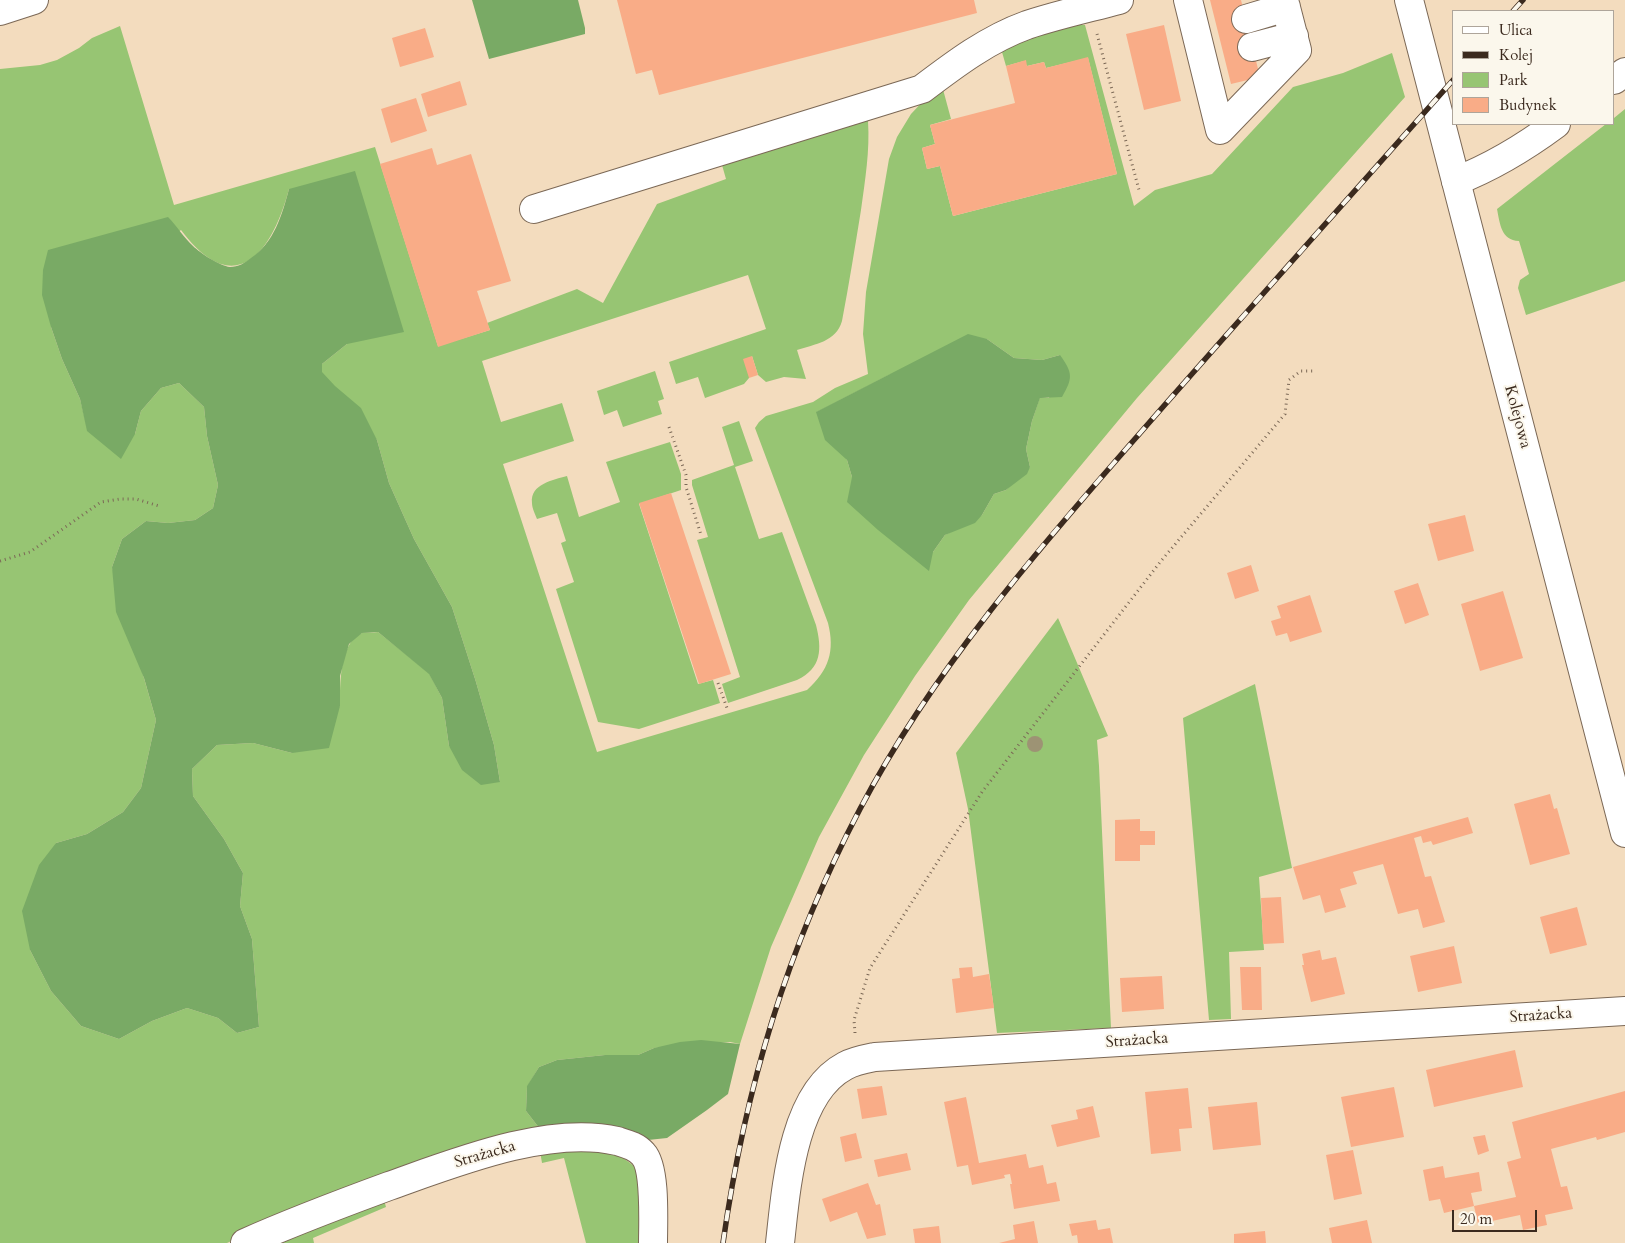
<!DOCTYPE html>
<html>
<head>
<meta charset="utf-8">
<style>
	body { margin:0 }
	#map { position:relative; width:1625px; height:1243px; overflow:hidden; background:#f3dcbe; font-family:Cardo,serif }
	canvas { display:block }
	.legend { position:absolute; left:1452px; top:10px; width:162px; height:115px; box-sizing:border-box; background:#fbf7ec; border:1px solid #aea59a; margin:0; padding:6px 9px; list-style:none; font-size:15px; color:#3b2a1e }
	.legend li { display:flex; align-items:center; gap:10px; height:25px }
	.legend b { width:25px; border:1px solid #aea59a }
	.scale { position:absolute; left:1452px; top:1210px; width:85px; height:22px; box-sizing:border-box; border:2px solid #3b2a1e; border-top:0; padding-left:6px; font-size:15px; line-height:18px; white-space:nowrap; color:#3b2a1e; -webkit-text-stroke:4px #fbf7ec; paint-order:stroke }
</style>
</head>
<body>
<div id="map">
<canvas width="1625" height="1243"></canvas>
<ul class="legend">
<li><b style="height:6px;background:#fff"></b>Ulica</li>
<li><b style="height:6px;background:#3b2a1e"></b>Kolej</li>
<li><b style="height:14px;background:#97c573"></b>Park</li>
<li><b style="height:14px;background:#f9ac87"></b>Budynek</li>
</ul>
<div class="scale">20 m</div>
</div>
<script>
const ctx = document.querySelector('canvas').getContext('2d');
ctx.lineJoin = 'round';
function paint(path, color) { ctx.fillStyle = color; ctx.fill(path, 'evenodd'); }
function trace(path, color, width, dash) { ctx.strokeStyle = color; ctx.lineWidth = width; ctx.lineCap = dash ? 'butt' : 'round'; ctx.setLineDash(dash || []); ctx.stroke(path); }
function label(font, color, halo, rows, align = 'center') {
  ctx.font = font + ' Cardo,serif'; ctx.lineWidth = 4; ctx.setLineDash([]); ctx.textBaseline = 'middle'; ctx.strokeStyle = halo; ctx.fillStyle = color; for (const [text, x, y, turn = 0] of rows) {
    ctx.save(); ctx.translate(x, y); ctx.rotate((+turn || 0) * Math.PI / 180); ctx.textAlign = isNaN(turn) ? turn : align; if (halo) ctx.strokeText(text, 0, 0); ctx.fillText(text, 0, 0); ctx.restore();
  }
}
const green = new Path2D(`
	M 1057,25 L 1085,25 L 1134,206 L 1155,190 L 1212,174 L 1293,87 L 1343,73 L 1392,53 L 1405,97 L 1137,398 L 969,600 L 915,676 L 864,755 L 819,837 L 771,947 L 740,1044 L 730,1042 L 654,1048 L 638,1055 L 605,1055 L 557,1060 L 539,1067 L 527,1087 L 526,1111 L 540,1129 L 287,1215 L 227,1243 L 0,1243 L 0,69 L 40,65 L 57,60 L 79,48 L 92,38 L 120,26 L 174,205 L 375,147 L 438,346 L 490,330 L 487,323 L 577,289 L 603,303 L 657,204 L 726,179 L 720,158 L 845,118 L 868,121 C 870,151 865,180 861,210 C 855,247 849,284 842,321 C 836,342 815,344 797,350 L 806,379 L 784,377 L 766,382 L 758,375 L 752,356 L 749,378 L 744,384 L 705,398 L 698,377 L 676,384 L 669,362 L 766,329 L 748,275 L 482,361 L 501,422 L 562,403 L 574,441 L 503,464 L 597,752 L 807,690 C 829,670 835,651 828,623 L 755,428 L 759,422 L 766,416 L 813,402 L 835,388 L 868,374 L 863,334 L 866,292 L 889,159 L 897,137 L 911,114 L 941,82 L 951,119 L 930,125 L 935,144 L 922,148 L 927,169 L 940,166 L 953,216 L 1117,174 L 1088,58 L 1046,68 L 1044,62 L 1027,66 L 1024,61 L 1006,66 L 1000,45 ZM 289,189 L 347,344 L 322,364 L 322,373 L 377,440 L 389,483 L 414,539 L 452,607 L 476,682 L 494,745 L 500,782 L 449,746 L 442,698 L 429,673 L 378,632 C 373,633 366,632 362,633 C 339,642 340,686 340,706 L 292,753 L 253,743 L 217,745 L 192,769 L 193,796 L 224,839 L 243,873 L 240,906 L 252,939 L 259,1027 L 237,1033 L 218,1018 L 187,1008 L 152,1021 L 119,1039 L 81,1026 L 51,991 L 30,950 L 56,843 L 87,834 L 123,812 L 141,788 L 156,720 L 112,567 L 122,539 L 146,521 L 168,523 L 195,520 L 213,508 L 218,485 L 207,436 L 204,407 L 179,383 L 161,388 L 141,411 L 135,434 L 88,431 L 80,399 L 62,359 L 51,327 L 181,230 C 235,302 272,253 289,189 ZM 987,339 L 1014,358 L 1042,360 L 1060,355 L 1049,398 L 1040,397 L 1032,421 L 1026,449 L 1030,467 L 1006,490 L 994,494 L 982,515 L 945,535 L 933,552 L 852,477 L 847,460 L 817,412 L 889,375 Z
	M 1625,109 L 1625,281 L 1526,315 L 1518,288 L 1520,280 L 1529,274 L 1519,241 C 1501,240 1500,224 1497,209 L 1606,124 L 1614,124 L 1614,118 Z
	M 655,371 L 664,399 L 658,401 L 662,414 L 623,427 L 617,410 L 604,415 L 597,391 Z
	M 739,421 L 753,461 L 735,467 L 759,539 L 782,532 L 816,625 C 822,649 822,668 797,680 L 728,703 L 722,684 L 740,677 L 697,540 L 708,537 L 692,485 L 692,480 L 734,465 L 722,427 Z
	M 670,442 L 681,474 L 681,490 L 639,504 L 698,684 L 713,680 L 720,703 L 639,729 L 598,722 L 556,589 L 574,582 L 561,543 L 566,541 L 557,513 L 537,519 C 535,514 532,508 532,503 C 530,484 553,480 567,476 L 579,517 L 620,502 L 606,462 Z
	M 1058,618 L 1108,736 L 1097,740 L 1099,766 L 1111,1028 L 997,1033 L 968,809 L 956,753 Z
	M 1255,684 L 1292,868 L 1259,877 L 1264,950 L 1229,952 L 1231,1019 L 1209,1020 L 1183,718 Z
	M 589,1144 C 608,1151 627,1156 640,1173 L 644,1243 L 586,1243 L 564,1158 L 542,1163 L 540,1151 Z
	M 384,1200 L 386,1207 L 313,1238 L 314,1243 L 267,1243 Z`);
const forest = new Path2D(`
	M 472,0 L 578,0 L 585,28 L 585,34 L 489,59 Z
	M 355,171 L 404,332 L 347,344 L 322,364 L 322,372 L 335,386 L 361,408 L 377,440 L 389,483 L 414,539 L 452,607 L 476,682 L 494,745 L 500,782 L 481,785 L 462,770 L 449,746 L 442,698 L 429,674 L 378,632 L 362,633 L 349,644 L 340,676 L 340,706 L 329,748 L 292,753 L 253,743 L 217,745 L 192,769 L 193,796 L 224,839 L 243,873 L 240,906 L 252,939 L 259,1027 L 237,1033 L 218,1018 L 187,1008 L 152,1021 L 119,1039 L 81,1026 L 51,991 L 30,950 L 22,911 L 39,865 L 56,843 L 87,834 L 123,812 L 141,788 L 156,720 L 144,678 L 116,612 L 112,567 L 122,539 L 146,521 L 168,523 L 195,520 L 213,508 L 218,485 L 207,436 L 204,407 L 179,383 L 161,388 L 141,411 L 135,434 L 121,459 L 87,431 L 80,399 L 62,359 L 51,327 L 42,295 L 43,270 L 48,250 L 168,217 C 177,226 184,238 193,246 C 200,253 220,266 230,267 C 238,267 245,263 251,258 C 274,243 282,215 289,189 Z
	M 968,334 L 987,339 L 1014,358 L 1042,360 L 1060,355 C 1073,373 1073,378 1062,397 L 1040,398 L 1032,421 L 1026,449 L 1030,467 L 1027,474 L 1006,490 L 994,494 L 982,515 L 975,523 L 945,535 L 933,552 L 929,571 L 878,530 L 847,502 L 852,477 L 847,460 L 825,440 L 816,412 Z
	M 701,1040 L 740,1044 L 728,1094 L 707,1110 L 667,1138 L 648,1140 L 540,1129 L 526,1111 L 527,1086 L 539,1067 L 557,1060 L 605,1055 L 638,1055 L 654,1048 L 680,1042 Z`);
const building = new Path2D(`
	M 617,0 L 974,0 L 977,13 L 659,95 L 652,70 L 636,74 Z
	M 1210,0 L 1241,0 L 1260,77 L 1231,84 Z
	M 1164,25 L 1181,101 L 1144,110 L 1126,34 Z
	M 425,28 L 434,57 L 400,67 L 392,38 Z
	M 1088,57 L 1117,174 L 953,216 L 940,166 L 927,169 L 922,148 L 935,144 L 930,125 L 1015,103 L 1006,66 L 1026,60 L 1027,66 L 1044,62 L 1046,68 Z
	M 460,81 L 467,105 L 428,117 L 421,94 Z
	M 416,98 L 427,131 L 391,143 L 381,109 Z
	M 432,148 L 437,165 L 471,154 L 511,281 L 477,291 L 490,330 L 438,347 L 380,164 Z
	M 752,356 L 758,375 L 749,378 L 743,359 Z
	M 671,493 L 731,674 L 699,684 L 639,503 Z
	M 1465,515 L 1474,551 L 1438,561 L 1428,524 Z
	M 1251,565 L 1259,591 L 1235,599 L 1227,573 Z
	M 1418,583 L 1429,615 L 1405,624 L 1394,591 Z
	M 1503,591 L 1523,658 L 1480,671 L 1461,604 Z
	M 1310,595 L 1322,632 L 1290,642 L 1287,633 L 1276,636 L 1271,621 L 1281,618 L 1277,606 Z
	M 1550,794 L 1554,809 L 1557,808 L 1570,854 L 1530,865 L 1514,804 Z
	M 1468,817 L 1473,833 L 1433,845 L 1431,841 L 1423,843 L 1421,836 L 1414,838 L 1425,877 L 1431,876 L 1445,922 L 1423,928 L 1418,909 L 1398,914 L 1383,864 L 1353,872 L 1357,884 L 1340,889 L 1346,907 L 1325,913 L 1320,895 L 1303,900 L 1293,867 Z
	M 1140,819 L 1140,831 L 1155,831 L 1155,845 L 1140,845 L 1140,861 L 1115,861 L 1115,820 Z
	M 1281,897 L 1284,943 L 1263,944 L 1261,898 Z
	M 1577,907 L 1587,945 L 1550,954 L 1540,917 Z
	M 1454,946 L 1462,983 L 1418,992 L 1410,956 Z
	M 1320,950 L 1322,960 L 1336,957 L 1345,994 L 1311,1002 L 1302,965 L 1304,965 L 1302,954 Z
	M 972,967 L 973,977 L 989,974 L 994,1008 L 956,1013 L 952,979 L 960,978 L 959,968 Z
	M 1240,967 L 1261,967 L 1262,1010 L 1242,1010 Z
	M 1162,976 L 1164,1009 L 1122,1012 L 1120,978 Z
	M 1515,1050 L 1523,1087 L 1434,1107 L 1426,1070 Z
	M 882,1086 L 887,1115 L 862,1119 L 857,1089 Z
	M 1394,1087 L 1404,1137 L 1351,1147 L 1341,1097 Z
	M 1188,1088 L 1192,1128 L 1179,1129 L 1181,1151 L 1151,1154 L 1145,1092 Z
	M 1625,1091 L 1625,1132 L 1597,1140 L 1596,1137 L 1551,1149 L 1561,1187 L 1567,1186 L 1573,1209 L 1545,1215 L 1547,1225 L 1523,1230 L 1520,1215 L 1478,1224 L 1474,1206 L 1516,1197 L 1507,1162 L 1521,1158 L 1512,1122 Z
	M 966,1097 L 979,1163 L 1026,1154 L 1029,1168 L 1043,1165 L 1047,1184 L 1056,1182 L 1060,1201 L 1014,1209 L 1010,1184 L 1012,1184 L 1010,1174 L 1004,1175 L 1005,1178 L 972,1185 L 968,1165 L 957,1167 L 944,1102 Z
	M 1257,1102 L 1261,1145 L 1213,1150 L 1208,1107 Z
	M 1093,1106 L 1100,1137 L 1057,1147 L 1051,1125 L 1078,1119 L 1076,1110 Z
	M 856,1133 L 862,1158 L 845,1162 L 840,1137 Z
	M 1485,1135 L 1489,1151 L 1478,1155 L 1473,1137 Z
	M 1353,1150 L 1362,1194 L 1334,1200 L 1326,1155 Z
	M 907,1153 L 911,1170 L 878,1177 L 874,1160 Z
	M 1443,1166 L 1445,1178 L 1479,1172 L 1482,1191 L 1471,1193 L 1474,1206 L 1444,1213 L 1440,1199 L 1429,1201 L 1423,1170 Z
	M 868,1183 L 876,1205 L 880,1204 L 886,1235 L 867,1239 L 857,1212 L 830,1222 L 822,1199 Z
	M 1096,1220 L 1098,1230 L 1110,1228 L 1113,1243 L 1078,1243 L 1077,1235 L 1072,1236 L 1069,1224 Z
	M 1367,1220 L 1372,1243 L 1332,1243 L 1329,1228 Z
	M 1034,1221 L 1038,1243 L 999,1243 L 1015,1239 L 1013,1225 Z
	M 939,1226 L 941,1243 L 915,1243 L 913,1229 Z
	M 1265,1231 L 1266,1243 L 1234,1243 L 1234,1234 Z`);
const path = new Path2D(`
	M 1097,34 L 1139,190
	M 669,427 L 686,475 L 686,487 L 701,535
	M 0,561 L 30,552 L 101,502 L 120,499 L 136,499 L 159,506
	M 718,683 L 727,708
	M 855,1033 L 854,1020 L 870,968 L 982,792 L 1161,561 L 1285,414 L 1289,380 L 1301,371 L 1316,371`);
const minor = new Path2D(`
	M 1188,0 L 1220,130 L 1297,50 L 1284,0
	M 1246,19 L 1286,7
	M 1252,47 L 1294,36
	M 1614,80 L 1625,72
	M 1456,181 C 1492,167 1525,147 1556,124
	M 534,209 L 922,89 C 955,64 988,39 1027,25 C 1057,15 1089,8 1119,0
	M 245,1243 C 292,1222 340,1204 389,1186 C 454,1163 548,1125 617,1141 C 627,1144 636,1146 643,1154 C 656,1168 653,1223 653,1243
	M 780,1243 C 786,1190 792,1094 845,1066 C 854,1061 865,1059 875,1057 L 1625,1011`);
const major = new Path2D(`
	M 1409,0 L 1625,833
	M 0,11 L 34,0`);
const rail = new Path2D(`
	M 1513,11 L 1523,0
	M 723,1243 C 745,1088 787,948 860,809 C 933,670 1038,549 1141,432 C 1244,314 1350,197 1454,79`);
const trees = [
	[1035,744]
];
const streetNames = [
	["Kolejowa",1517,417,75],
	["Strażacka",1541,1016,-4],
	["Strażacka",1137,1041,-4],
	["Strażacka",485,1155,-16]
];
paint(green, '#97c573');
paint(forest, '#79aa65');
paint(building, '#f9ac87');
trace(minor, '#7b6856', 30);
trace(major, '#7b6856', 30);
trace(path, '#7b6856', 3, [1, 4]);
trace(minor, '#fff', 28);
trace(major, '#fff', 28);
trace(rail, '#3b2a1e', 5.5);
trace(rail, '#fbf7ec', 4, [11]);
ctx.fillStyle = '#9d9374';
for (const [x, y] of trees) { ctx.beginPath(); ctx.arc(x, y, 8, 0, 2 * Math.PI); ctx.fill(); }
label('16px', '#3b2a1e', '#fbf7ec', streetNames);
</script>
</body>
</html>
